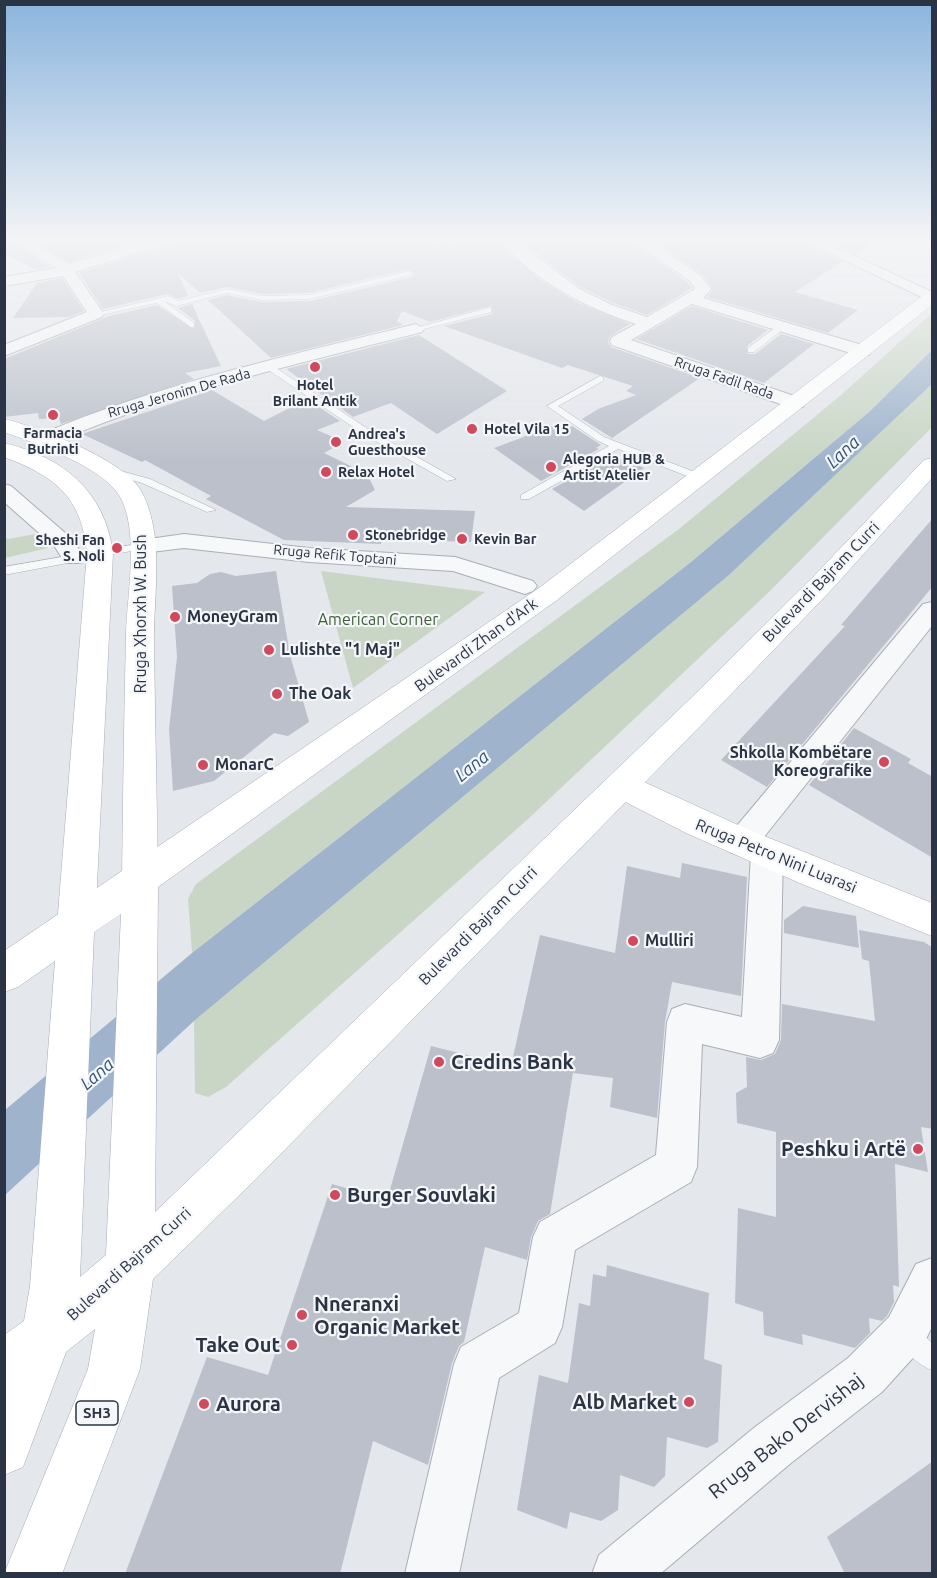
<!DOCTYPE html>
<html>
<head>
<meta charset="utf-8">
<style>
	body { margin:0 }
	#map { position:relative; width:937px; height:1578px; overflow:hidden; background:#e4e7ec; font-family:Ubuntu,sans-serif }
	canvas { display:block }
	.frame { position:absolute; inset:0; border:6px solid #2b3445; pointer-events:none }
</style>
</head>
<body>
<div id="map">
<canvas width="937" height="1578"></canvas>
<div class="frame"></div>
</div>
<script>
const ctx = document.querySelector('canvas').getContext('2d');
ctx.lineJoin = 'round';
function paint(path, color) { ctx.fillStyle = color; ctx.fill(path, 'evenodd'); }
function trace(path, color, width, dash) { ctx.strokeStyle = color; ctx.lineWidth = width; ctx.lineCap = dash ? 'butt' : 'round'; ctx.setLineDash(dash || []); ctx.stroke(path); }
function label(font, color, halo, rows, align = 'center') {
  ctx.font = font + ' Ubuntu,sans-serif'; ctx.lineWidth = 4.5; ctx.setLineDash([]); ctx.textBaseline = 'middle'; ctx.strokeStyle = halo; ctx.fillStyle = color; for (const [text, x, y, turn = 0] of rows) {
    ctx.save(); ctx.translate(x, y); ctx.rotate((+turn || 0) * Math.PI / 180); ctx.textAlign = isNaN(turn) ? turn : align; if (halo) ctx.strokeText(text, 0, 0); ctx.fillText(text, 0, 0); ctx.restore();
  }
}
const green = new Path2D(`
	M 932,313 L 932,350 L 869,412 L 691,562 L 192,953 L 188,899 L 196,884 L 679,529 L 841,395 Z
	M 932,384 L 932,427 L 769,592 L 528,819 L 226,1087 L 208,1097 L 195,1093 L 194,1021 L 729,575 Z
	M 41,533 L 48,548 L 5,558 L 4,536 L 8,539 Z
	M 321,571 L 485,592 L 353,688 Z`);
const water = new Path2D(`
	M 932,350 L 932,384 L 729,575 L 194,1021 L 5,1195 L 5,1110 L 192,953 L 691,562 L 869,412 Z`);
const building = new Path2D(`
	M 4,240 L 8,240 L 51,267 L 35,269 L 4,254 Z
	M 31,240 L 143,240 L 69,262 Z
	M 174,240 L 428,240 L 435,244 L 447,240 L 452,242 L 498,240 L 512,256 L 543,282 L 579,303 L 630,324 L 610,336 L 608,342 L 611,347 L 700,378 L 612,438 L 582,419 L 598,409 L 636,395 L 626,391 L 633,386 L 568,365 L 562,368 L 444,326 L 492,314 L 491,306 L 430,322 L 402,311 L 397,321 L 403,325 L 271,358 L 208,300 L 227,295 L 262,302 L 310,301 L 413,277 L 414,274 L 408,269 L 309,293 L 262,294 L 227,287 L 200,293 L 178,273 L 188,296 L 178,299 L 167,294 L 103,309 L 79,273 L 171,245 Z
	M 519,240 L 630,240 L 688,283 L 692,288 L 647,315 L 613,303 L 579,286 Z
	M 652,240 L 800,240 L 842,262 L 795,292 L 858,310 L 828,333 L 707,297 L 713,289 L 702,274 Z
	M 825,240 L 876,240 L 855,254 Z
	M 62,278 L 84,311 L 69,317 L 13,318 L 37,283 Z
	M 192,304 L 221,366 L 185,373 L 194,379 L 61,424 L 59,418 L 39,419 L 38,413 L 4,417 L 4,359 L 109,316 L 157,305 L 194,329 L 195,321 L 178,308 Z
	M 692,306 L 768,330 L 747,346 L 748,354 L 755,354 L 781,334 L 814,344 L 764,383 L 636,339 Z
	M 419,335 L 507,391 L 437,434 L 391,403 L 353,417 L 286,369 Z
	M 212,390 L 264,421 L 307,399 L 340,421 L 317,430 L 344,442 L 324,453 L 367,474 L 375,490 L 346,507 L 475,511 L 471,542 L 382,539 L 381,544 L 284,540 L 206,499 L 211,496 L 145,460 L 142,462 L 82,434 Z
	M 558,424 L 566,429 L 572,426 L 601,445 L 596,448 L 599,449 L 541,481 L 494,448 Z
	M 612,455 L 644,468 L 584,511 L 552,489 Z
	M 933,518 L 933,586 L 767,787 L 721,760 L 845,626 L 841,625 Z
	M 276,571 L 290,655 L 309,722 L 288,736 L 274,733 L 214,781 L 173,791 L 169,729 L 177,657 L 172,586 L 197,583 L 210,574 L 221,572 L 236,576 Z
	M 854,728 L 911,759 L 908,763 L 933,777 L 933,858 L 809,785 Z
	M 682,863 L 747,877 L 741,996 L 672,982 L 665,1022 L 657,1118 L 610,1107 L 613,1078 L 573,1073 L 550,1214 L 538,1221 L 531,1237 L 527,1260 L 485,1247 L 464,1342 L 459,1346 L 452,1363 L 428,1465 L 373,1441 L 340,1574 L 125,1574 L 207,1357 L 268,1375 L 332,1184 L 387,1200 L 431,1046 L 511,1066 L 540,935 L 615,953 L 627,866 L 680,878 Z
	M 803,906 L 856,916 L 859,948 L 784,933 L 784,920 Z
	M 859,930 L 924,942 L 933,948 L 933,1129 L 921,1127 L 928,1172 L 895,1164 L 899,1287 L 893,1285 L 894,1302 L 887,1316 L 882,1321 L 869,1318 L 870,1333 L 855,1348 L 802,1334 L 803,1345 L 764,1335 L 763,1312 L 735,1303 L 738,1208 L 776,1217 L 776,1132 L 737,1123 L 736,1093 L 747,1087 L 746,1057 L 761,1060 L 775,1054 L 781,1040 L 782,1004 L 875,1021 L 869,961 L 862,959 Z
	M 607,1265 L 709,1293 L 704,1359 L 722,1365 L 718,1442 L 707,1448 L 667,1437 L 665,1476 L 654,1487 L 620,1475 L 618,1510 L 601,1521 L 570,1512 L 567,1529 L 517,1510 L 539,1375 L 568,1383 L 579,1303 L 590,1306 L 593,1274 L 606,1277 Z
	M 933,1461 L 933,1574 L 845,1574 L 827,1537 Z`);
const lane = new Path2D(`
	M 409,271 L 412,275 L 309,299 L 262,300 L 227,293 L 177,306 L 164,301 L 194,323 L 194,327 L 191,327 L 157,303 L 96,316 L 92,314 L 168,296 L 178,301 L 227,289 L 262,296 L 309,295 Z
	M 488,308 L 491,308 L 491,312 L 416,331 L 412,329 Z
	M 779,325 L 786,327 L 754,352 L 748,352 L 748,348 Z
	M 270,364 L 371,431 L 456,479 L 447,481 L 365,435 L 267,369 L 267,365 Z
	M 600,376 L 603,377 L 603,381 L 558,406 L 604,437 L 705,476 L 705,480 L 697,480 L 618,449 L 529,499 L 521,499 L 521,495 L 609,446 L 598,441 L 547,406 Z
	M 110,468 L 150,479 L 216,510 L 207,512 L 142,483 L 106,473 L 105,471 Z
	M 143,543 L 149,546 L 147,548 L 4,575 L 4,567 Z
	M 907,1323 L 915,1327 L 932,1343 L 932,1370 C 918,1365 901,1349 895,1335 L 899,1327 Z`);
const street = new Path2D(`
	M 10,240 L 27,240 L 69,264 L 151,240 L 172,240 L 170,243 L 75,272 L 104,314 L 102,317 L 4,356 L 4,345 L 87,312 L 63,276 L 4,286 L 4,277 L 57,268 Z
	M 500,240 L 515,240 L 578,288 L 612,305 L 647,317 L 695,289 L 690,281 L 632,240 L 648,240 L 700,275 L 711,289 L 703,298 L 869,347 L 871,351 L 869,355 L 857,355 L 692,304 L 631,340 L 803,399 L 805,403 L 803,407 L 789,407 L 612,345 L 610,341 L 612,337 L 636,324 C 587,308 533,281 500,240 Z
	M 802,240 L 820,240 L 932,292 L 932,302 Z
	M 416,324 L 424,329 L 422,332 C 297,364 172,392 53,443 L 46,445 L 36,439 L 39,435 C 161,383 288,356 416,324 Z
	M 4,484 L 11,486 L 71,538 L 85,558 L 81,563 L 65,563 L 55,547 L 4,502 Z
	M 184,534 L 309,548 L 455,557 L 533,581 L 537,586 L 533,591 L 525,594 L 453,571 L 309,562 L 184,548 L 143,553 L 135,551 L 132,546 L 135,541 Z
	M 932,602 L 932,626 L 760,842 L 767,840 L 778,844 L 783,853 L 779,1040 L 773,1053 L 760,1058 L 702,1044 L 697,1167 L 691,1182 L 575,1250 L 562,1327 L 555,1343 L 499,1378 L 459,1574 L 405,1574 L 454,1364 L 461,1347 L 519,1313 L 533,1237 L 540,1222 L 656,1155 L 667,1022 L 672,1009 L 685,1004 L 742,1017 L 751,853 L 741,856 L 730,852 L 725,843 L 730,834 L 923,604 Z
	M 932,1258 L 932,1327 L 921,1349 L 882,1392 L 791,1463 L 660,1574 L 592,1574 L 599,1555 L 755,1427 L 848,1358 L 889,1317 L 916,1264 Z`);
const secondary = new Path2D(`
	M 4,419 C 39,427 121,459 140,489 C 166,534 153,595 154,645 C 155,724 157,802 158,881 L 153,892 L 140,896 L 127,892 L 122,881 C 123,799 124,717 126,634 C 127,595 140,529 119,495 C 102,467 35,443 4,432 Z
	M 4,443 C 63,457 105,491 113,553 L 95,926 L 89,938 L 76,943 L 63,938 L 57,926 L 87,553 C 82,497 55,476 4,457 Z
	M 622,772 L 749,830 L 932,903 L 932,936 L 802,884 L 686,833 L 610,794 L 606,785 L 610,776 Z`);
const primary = new Path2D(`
	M 932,292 L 932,305 L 557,600 L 158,887 L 155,1212 L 690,699 L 814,576 L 924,460 L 932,458 L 932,478 L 833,588 L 711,715 L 257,1178 L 153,1279 L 140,1369 L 62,1574 L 4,1574 L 88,1369 L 95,1329 L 66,1352 L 23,1467 L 4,1475 L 4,1335 L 24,1321 L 30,1286 L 55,961 L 18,987 L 4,992 L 4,951 L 539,588 L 926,293 ZM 121,914 L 106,1255 L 80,1277 L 94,932 Z`);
const markers = [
	[315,367,6,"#d1495b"],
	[53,415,6,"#d1495b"],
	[472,429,6,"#d1495b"],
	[336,442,6,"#d1495b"],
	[551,467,6,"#d1495b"],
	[326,472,6,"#d1495b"],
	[353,535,6,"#d1495b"],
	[462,539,6,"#d1495b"],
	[117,548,6,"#d1495b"],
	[175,617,6,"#d1495b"],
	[269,650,6,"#d1495b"],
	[277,694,6,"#d1495b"],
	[884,762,6,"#d1495b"],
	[203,765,6,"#d1495b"],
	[633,941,6,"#d1495b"],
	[439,1062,6,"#d1495b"],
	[918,1149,6,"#d1495b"],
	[335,1195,6,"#d1495b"],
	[302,1315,6,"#d1495b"],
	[292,1345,6,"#d1495b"],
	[689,1402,6,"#d1495b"],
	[204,1404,6,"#d1495b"]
];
const farStreetnames = [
	["Rruga Fadil Rada",724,378,19],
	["Rruga Jeronim De Rada",179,393,-16],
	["Rruga Refik Toptani",335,555,5]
];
const farPoinames = [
	["Hotel",315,385,"center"],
	["Brilant Antik",315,401,"center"],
	["Hotel Vila 15",484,429],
	["Farmacia",53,433,"center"],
	["Butrinti",53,449,"center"],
	["Andrea's",348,434],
	["Guesthouse",348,450],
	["Alegoria HUB &",563,459],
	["Artist Atelier",563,475],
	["Relax Hotel",338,472],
	["Stonebridge",365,535],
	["Kevin Bar",474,539],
	["Sheshi Fan",105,540,"right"],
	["S. Noli",105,556,"right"]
];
const shields = [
	[97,1413,42]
];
const shieldNames = [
	["SH3",97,1413]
];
const streetNames = [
	["Bulevardi Bajram Curri",821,582,-46],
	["Rruga Xhorxh W. Bush",141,614,-90],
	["Bulevardi Zhan d'Ark",476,645,-36],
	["Rruga Petro Nini Luarasi",776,856,22],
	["Bulevardi Bajram Curri",478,926,-45],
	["Bulevardi Bajram Curri",129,1264,-42]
];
const poiNames = [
	["MoneyGram",187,617],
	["Lulishte \"1 Maj\"",281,650],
	["The Oak",289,694],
	["Shkolla Kombëtare",872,753,"right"],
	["Koreografike",872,771,"right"],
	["MonarC",215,765],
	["Mulliri",645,941]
];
const parkNames = [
	["American Corner",378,620]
];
const waterNames = [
	["Lana",843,452,-43],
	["Lana",472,766,-39],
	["Lana",97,1074,-41]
];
const nearPoinames = [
	["Credins Bank",451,1062],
	["Peshku i Artë",906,1149,"right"],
	["Burger Souvlaki",347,1195],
	["Nneranxi",314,1304],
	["Organic Market",314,1327],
	["Take Out",280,1345,"right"],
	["Alb Market",677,1402,"right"],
	["Aurora",216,1404]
];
const nearStreetnames = [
	["Rruga Bako Dervishaj",786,1436,-38]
];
paint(green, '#c9d6c5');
paint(water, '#9fb4cc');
paint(building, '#bbc0ca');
trace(lane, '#a9aeb7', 1);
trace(street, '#a9aeb7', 2);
trace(secondary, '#a9aeb7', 1);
trace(primary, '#a3abb8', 1);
paint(lane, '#f7f8fa');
paint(street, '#f7f8fa');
paint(secondary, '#fff');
paint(primary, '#fff');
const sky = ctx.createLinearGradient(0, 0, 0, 461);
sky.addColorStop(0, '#8bb4dd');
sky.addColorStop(0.52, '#f3f4f6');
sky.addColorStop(1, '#f3f4f600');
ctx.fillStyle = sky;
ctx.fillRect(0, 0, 937, 461);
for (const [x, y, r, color] of markers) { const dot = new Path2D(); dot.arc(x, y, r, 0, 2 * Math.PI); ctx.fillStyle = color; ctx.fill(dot); trace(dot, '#f4f6f9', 2); }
label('14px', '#2b3445', '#f4f6f9', farStreetnames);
label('bold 14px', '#2b3445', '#f4f6f9', farPoinames, 'left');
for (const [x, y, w] of shields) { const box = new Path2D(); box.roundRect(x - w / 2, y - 12, w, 24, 4.5); ctx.fillStyle = '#f4f6f9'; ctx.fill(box); trace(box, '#2b3445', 1.5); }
label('bold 15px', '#2b3445', null, shieldNames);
label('16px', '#2b3445', '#f4f6f9', streetNames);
label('bold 16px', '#2b3445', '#f4f6f9', poiNames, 'left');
label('16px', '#3f6138', '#f4f6f9', parkNames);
label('italic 18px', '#34527a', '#f4f6f9', waterNames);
label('bold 20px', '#2b3445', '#f4f6f9', nearPoinames, 'left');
label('20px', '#2b3445', '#f4f6f9', nearStreetnames);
</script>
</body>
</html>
